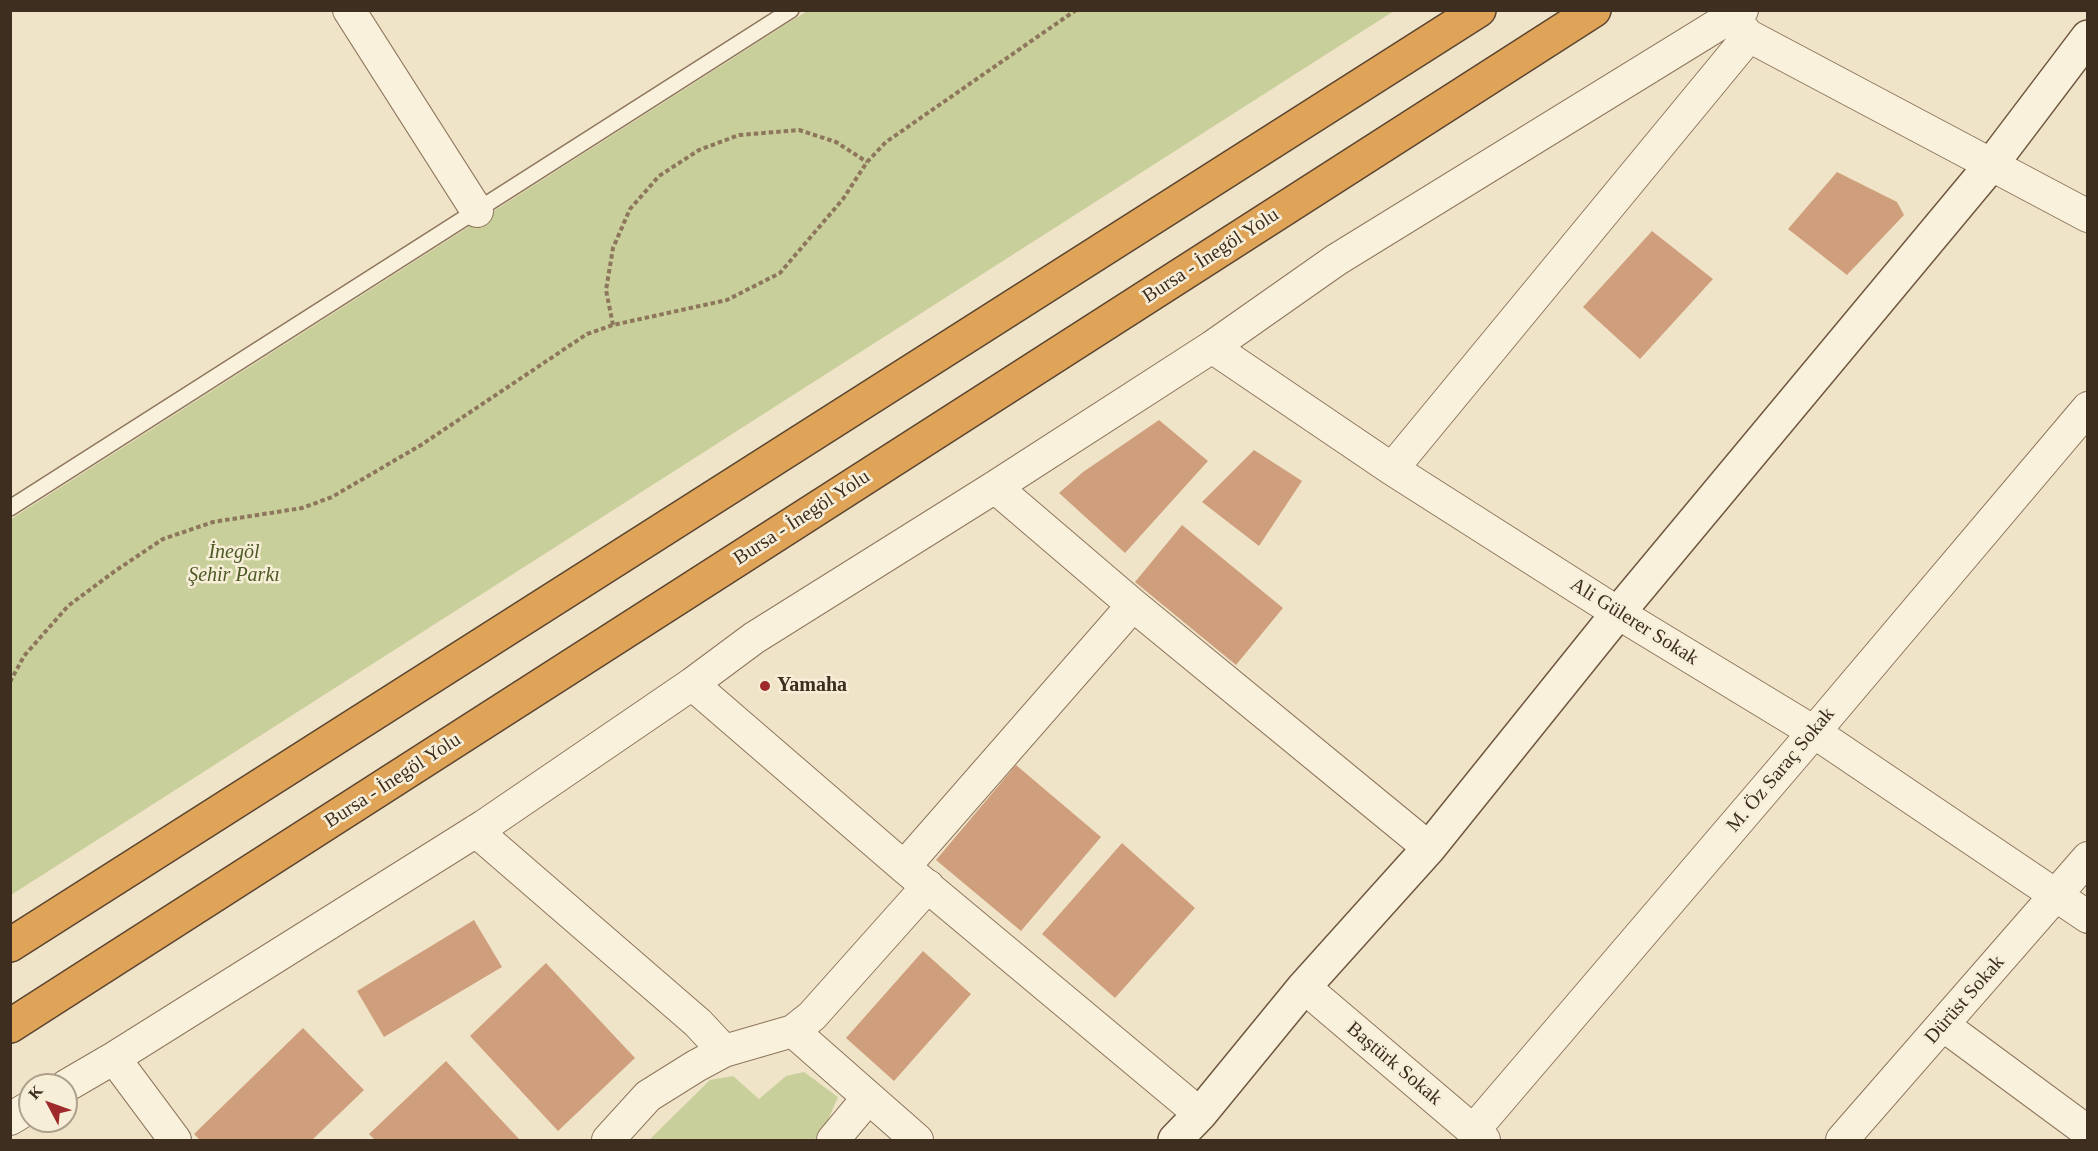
<!DOCTYPE html>
<html>
<head>
<meta charset="utf-8">
<style>
	body { margin:0 }
	#map { position:relative; width:2098px; height:1151px; overflow:hidden; background:#f0e4c8; font-family:"Times New Roman",serif }
	canvas { display:block }
	.frame { position:absolute; inset:0; border:12px solid #3d2e20; pointer-events:none }
	.north { position:absolute; left:18px; top:1073px; width:60px; height:60px; box-sizing:border-box; background:#f7eed8; border:2px solid #ada18e; border-radius:50%; rotate:311deg; font-size:16px; font-weight:700; line-height:24px; text-align:center; color:#3d2e20 }
	.north::after { content:''; display:block; margin:auto; width:21px; height:27px; background:#9e2a2b; clip-path:polygon(50% 0,100% 100%,50% 72%,0 100%) }
</style>
</head>
<body>
<div id="map">
<canvas width="2098" height="1151"></canvas>
<div class="frame"></div>
<div class="north">K</div>
</div>
<script>
const ctx = document.querySelector('canvas').getContext('2d');
ctx.lineJoin = 'round';
function paint(path, color) { ctx.fillStyle = color; ctx.fill(path, 'evenodd'); }
function trace(path, color, width, dash) { ctx.strokeStyle = color; ctx.lineWidth = width; ctx.lineCap = dash ? 'butt' : 'round'; ctx.setLineDash(dash || []); ctx.stroke(path); }
function label(font, color, halo, rows, align = 'center') {
  ctx.font = font + ' "Times New Roman",serif'; ctx.lineWidth = 5; ctx.setLineDash([]); ctx.textBaseline = 'middle'; ctx.strokeStyle = halo; ctx.fillStyle = color; for (const [text, x, y, turn = 0] of rows) {
    ctx.save(); ctx.translate(x, y); ctx.rotate((+turn || 0) * Math.PI / 180); ctx.textAlign = isNaN(turn) ? turn : align; if (halo) ctx.strokeText(text, 0, 0); ctx.fillText(text, 0, 0); ctx.restore();
  }
}
const green = new Path2D(`
	M 807,11 L 1394,11 L 11,895 L 11,519 Z
	M 804,1072 L 838,1097 L 824,1129 L 814,1140 L 649,1140 L 710,1080 L 733,1076 L 759,1099 L 786,1076 Z`);
const building = new Path2D(`
	M 1837,172 L 1897,202 L 1904,215 L 1847,275 L 1788,229 Z
	M 1652,231 L 1713,279 L 1640,359 L 1583,307 Z
	M 1159,420 L 1208,461 L 1125,553 L 1059,493 L 1083,472 Z
	M 1254,450 L 1302,481 L 1259,546 L 1202,502 Z
	M 1182,525 L 1283,608 L 1236,665 L 1135,582 Z
	M 1016,765 L 1101,837 L 1021,931 L 936,860 Z
	M 1122,843 L 1195,908 L 1115,998 L 1042,934 Z
	M 474,920 L 502,967 L 384,1037 L 357,991 Z
	M 923,951 L 971,994 L 894,1081 L 846,1038 Z
	M 546,963 L 635,1058 L 558,1131 L 470,1036 Z
	M 303,1028 L 364,1090 L 312,1140 L 200,1140 L 194,1134 Z
	M 446,1061 L 520,1140 L 375,1140 L 369,1134 Z`);
const path = new Path2D(`
	M 613,325 L 606,290 L 613,248 L 630,209 L 659,176 L 699,150 L 739,135 L 799,130 L 836,142 L 867,162
	M 10,682 L 24,656 L 68,606 L 115,571 L 163,539 L 213,522 L 302,508 L 332,497 L 421,445 L 587,334 L 613,325 L 727,300 L 780,273 L 843,199 L 867,162 L 886,142 L 1076,10`);
const lane = new Path2D(`
	M 10,508 L 791,10`);
const street = new Path2D(`
	M 349,10 L 477,211
	M 1735,21 L 1749,36 L 2088,216
	M 1212,347 L 1392,469 L 1618,613 L 1814,732 L 2088,917
	M 1392,469 L 1749,36
	M 995,487 L 1133,605 L 1429,848
	M 692,684 L 904,867 L 1200,1114
	M 476,831 L 698,1023 L 724,1051
	M 904,867 L 1133,605
	M 1304,987 L 1484,1140
	M 1943,1025 L 2088,1132
	M 114,1058 L 175,1140
	M 66,1086 L 114,1058 L 484,826 L 692,684 L 754,638 L 995,487 L 1212,347 L 1336,260 L 1742,10
	M 10,1119 L 30,1107
	M 1473,1131 L 1814,732 L 2088,408
	M 608,1140 L 648,1096 L 696,1066 L 724,1051 L 793,1031
	M 833,1140 L 868,1098
	M 917,1140 L 793,1031 L 812,1016 L 928,886
	M 1842,1140 L 2088,858`);
const secondary = new Path2D(`
	M 1175,1140 L 1200,1114 L 1304,987 L 1429,848 L 1618,613 L 1991,165 L 2088,37`);
const highway = new Path2D(`
	M 10,945 L 1479,10
	M 10,1026 L 1594,10`);
const markers = [
	[765,686,6,"#9e2a2b"]
];
const streetNames = [
	["Bursa - İnegöl Yolu",1211,256,-33],
	["Bursa - İnegöl Yolu",802,518,-33],
	["Ali Gülerer Sokak",1634,622,32],
	["M. Öz Saraç Sokak",1781,770,-50],
	["Bursa - İnegöl Yolu",393,781,-33],
	["Dürüst Sokak",1965,1000,-49],
	["Baştürk Sokak",1394,1064,40]
];
const parkNames = [
	["İnegöl",234,553],
	["Şehir Parkı",234,576]
];
const poiNames = [
	["Yamaha",777,686]
];
paint(green, '#c9cf9b');
paint(building, '#cf9f7d');
trace(lane, '#8d765c', 18);
trace(street, '#8d765c', 34);
trace(secondary, '#6f573f', 36);
trace(highway, '#5b4430', 36);
trace(path, '#8d765c', 4, [4.5, 3]);
trace(lane, '#faf1dc', 15);
trace(street, '#faf1dc', 32);
trace(secondary, '#faf1dc', 33);
trace(highway, '#e0a458', 33);
for (const [x, y, r, color] of markers) { const dot = new Path2D(); dot.arc(x, y, r, 0, 2 * Math.PI); ctx.fillStyle = color; ctx.fill(dot); trace(dot, '#f7eed8', 2); }
label('20px', '#3d2e20', '#f7eed8', streetNames);
label('italic 20px', '#4d5a26', '#f7eed8', parkNames);
label('bold 20px', '#3d2e20', '#f7eed8', poiNames, 'left');
</script>
</body>
</html>
